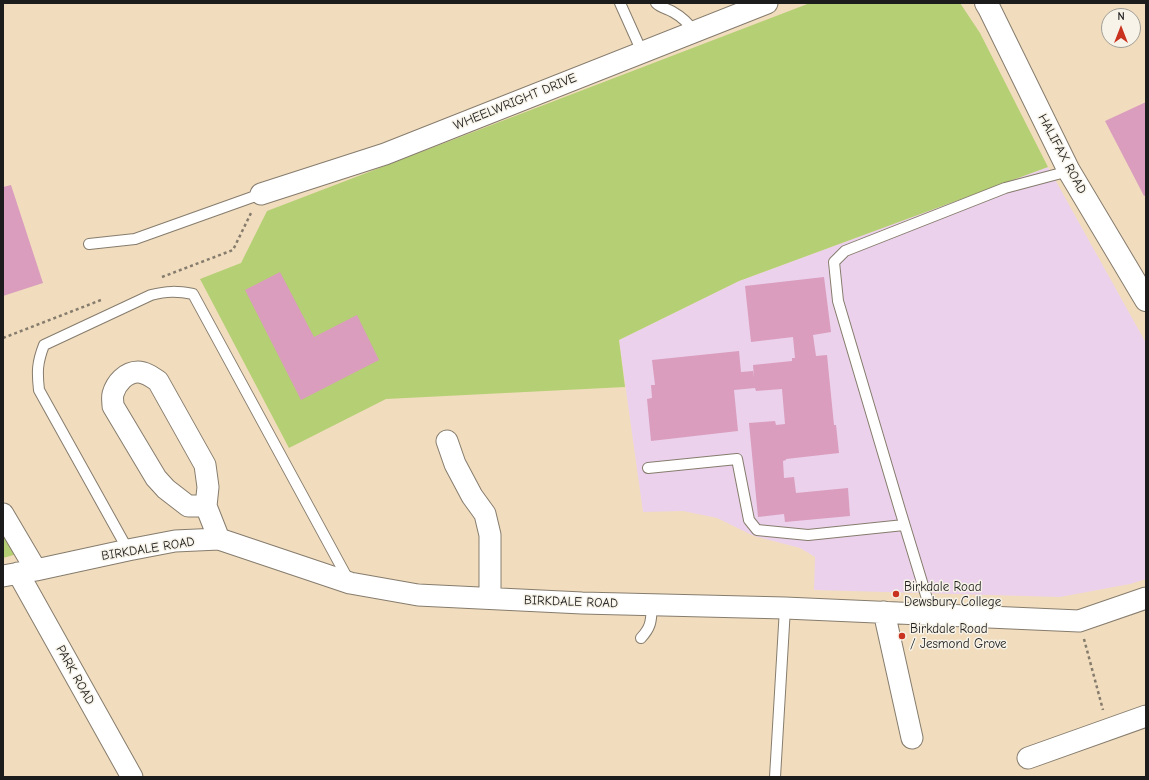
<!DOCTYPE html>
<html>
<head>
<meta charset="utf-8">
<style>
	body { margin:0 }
	#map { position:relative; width:1149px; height:780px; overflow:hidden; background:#f1ddbe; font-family:"Comic Neue",sans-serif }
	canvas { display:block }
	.frame { position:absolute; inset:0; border:4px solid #1c1c1c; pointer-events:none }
	.north { position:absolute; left:1101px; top:8px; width:40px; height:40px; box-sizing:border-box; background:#f7f3e8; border:1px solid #9f9d96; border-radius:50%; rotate:0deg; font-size:11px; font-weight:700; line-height:16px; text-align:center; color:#1c1c1c }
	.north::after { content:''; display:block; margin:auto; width:14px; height:18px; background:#c8321e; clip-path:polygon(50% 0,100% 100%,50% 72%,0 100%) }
</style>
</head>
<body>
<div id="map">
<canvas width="1149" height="780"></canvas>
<div class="frame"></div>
<div class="north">N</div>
</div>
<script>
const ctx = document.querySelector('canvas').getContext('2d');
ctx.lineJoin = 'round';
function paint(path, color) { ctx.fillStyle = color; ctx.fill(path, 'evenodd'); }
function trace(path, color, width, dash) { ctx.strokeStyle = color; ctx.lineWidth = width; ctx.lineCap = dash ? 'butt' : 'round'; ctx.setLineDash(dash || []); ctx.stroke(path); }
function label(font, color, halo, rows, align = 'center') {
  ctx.font = font + ' "Comic Neue",sans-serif'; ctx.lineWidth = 3; ctx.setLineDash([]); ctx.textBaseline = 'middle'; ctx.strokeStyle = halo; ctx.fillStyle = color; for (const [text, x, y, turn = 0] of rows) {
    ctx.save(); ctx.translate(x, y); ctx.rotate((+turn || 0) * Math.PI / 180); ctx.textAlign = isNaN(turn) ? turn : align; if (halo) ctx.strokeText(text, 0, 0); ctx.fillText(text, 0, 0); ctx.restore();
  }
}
const built = new Path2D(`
	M 1048,167 L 1146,343 L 1146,579 L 1130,584 L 1060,597 L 814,590 L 815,557 L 800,548 L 754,536 L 717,518 L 683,511 L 643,512 L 619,340 L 739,281 Z`);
const green = new Path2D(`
	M 810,3 L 960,3 L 980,33 L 1048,167 L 739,281 L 619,340 L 625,387 L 386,399 L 289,448 L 200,279 L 241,263 L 267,211 Z
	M 3,530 L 17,554 L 3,558 Z`);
const building = new Path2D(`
	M 1146,102 L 1146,195 L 1144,196 L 1105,121 Z
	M 11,185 L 43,283 L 3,296 L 3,187 Z
	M 280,272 L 314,337 L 357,315 L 379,360 L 301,400 L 245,290 Z
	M 824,277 L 831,332 L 813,335 L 816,356 L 827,355 L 834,425 L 836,425 L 839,453 L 786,459 L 786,460 L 783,461 L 784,478 L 794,477 L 796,493 L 848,488 L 850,516 L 785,522 L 784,514 L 758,517 L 749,423 L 775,421 L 776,425 L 785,424 L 782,389 L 756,391 L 755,388 L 734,390 L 738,431 L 651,441 L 647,399 L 652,398 L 651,385 L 655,385 L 652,360 L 739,351 L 741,372 L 753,371 L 754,378 L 753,365 L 792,361 L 792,358 L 795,358 L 793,337 L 751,342 L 745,286 Z`);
const path = new Path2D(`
	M 162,277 L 233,250 L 251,213
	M 3,338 L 101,300
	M 1084,639 L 1103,710`);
const lane = new Path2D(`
	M 620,3 L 642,52
	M 656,3 C 661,8 668,9 673,12 C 682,17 689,24 695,32
	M 89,244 L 135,239 L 261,194
	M 648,468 L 737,459 L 749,520 L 757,530 L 808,535 L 904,525
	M 128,550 L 39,390 C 37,372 37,363 44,345 L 151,295 C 167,291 177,291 193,294 L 349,581
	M 932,615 L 900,510 L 838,301 L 834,262 L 845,251 L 1005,188 L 1069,171
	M 641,638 C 652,626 651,620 652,605
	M 775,777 L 785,608`);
const street = new Path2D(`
	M 261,194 L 385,154 L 767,3
	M 447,441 L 455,464 L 472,496 L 485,514 L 490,535 L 490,598
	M 206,506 L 188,506 L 166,489 L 156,478 L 113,406 C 113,402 112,398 113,394 C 116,383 126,372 138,372 C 145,372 152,377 158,381 L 205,465 L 208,487 L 206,506 L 219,539
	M 3,514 L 36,570
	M 18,573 L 132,777
	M 3,576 L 36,570 L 128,550 L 175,541 L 219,539 L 350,583 L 418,595 L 582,603 L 785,608 L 1079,621 L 1146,598
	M 884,612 L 912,738
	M 1028,758 L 1146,716`);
const primary = new Path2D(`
	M 986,3 L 989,8 L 1069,171 L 1146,300`);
const markers = [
	[896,594,4,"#c8321e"],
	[902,636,4,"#c8321e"]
];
const streetNames = [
	["WHEELWRIGHT DRIVE",515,102,-22],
	["HALIFAX ROAD",1062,154,62],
	["BIRKDALE ROAD",148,549,-9],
	["BIRKDALE ROAD",571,602,2],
	["PARK ROAD",75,675,61]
];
const poiNames = [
	["Birkdale Road",904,587],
	["Dewsbury College",904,602],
	["Birkdale Road",910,629],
	["/ Jesmond Grove",910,644]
];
paint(built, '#ebd1ec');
paint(green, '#b5cf74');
paint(building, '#da9dbd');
trace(lane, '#867c6d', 12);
trace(street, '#867c6d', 23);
trace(primary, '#867c6d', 24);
trace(path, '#867c6d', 2.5, [3, 3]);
trace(lane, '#fff', 10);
trace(street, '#fff', 21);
trace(primary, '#fff', 22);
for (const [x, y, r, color] of markers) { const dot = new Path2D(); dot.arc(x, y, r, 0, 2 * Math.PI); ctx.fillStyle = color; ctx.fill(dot); trace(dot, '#f7f3e8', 1.5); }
label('13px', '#1c1c1c', '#f7f3e8', streetNames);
label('13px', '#1c1c1c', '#f7f3e8', poiNames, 'left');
</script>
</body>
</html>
